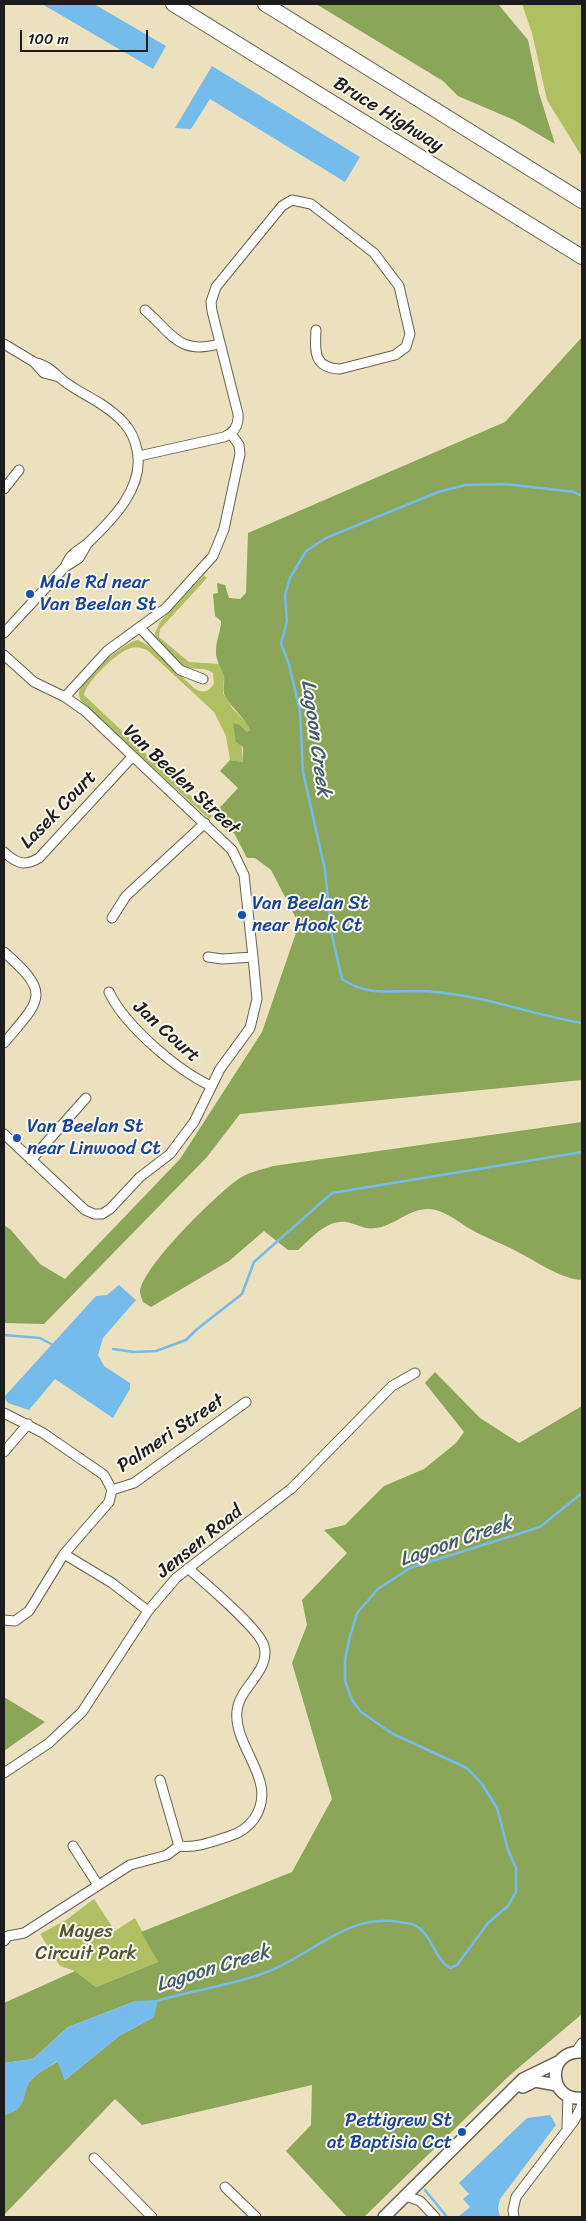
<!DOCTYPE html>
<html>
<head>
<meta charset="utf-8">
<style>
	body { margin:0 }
	#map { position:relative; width:586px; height:2221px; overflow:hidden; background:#ece1bf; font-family:Sriracha,sans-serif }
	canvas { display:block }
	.frame { position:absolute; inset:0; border:5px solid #1c1c1c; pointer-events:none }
	.scale { position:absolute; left:20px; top:30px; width:128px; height:22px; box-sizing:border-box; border:2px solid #1c1c1c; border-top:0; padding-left:6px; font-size:15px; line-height:18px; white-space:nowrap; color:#1c1c1c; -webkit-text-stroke:4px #fbf7ec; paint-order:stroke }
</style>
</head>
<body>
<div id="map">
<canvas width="586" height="2221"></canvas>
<div class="frame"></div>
<div class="scale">100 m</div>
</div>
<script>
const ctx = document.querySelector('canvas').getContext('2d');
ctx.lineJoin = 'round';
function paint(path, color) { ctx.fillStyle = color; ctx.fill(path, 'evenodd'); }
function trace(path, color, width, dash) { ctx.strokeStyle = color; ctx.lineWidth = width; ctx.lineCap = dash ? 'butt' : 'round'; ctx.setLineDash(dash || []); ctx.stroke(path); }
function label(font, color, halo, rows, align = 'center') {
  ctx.font = font + ' Sriracha,sans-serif'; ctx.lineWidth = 4; ctx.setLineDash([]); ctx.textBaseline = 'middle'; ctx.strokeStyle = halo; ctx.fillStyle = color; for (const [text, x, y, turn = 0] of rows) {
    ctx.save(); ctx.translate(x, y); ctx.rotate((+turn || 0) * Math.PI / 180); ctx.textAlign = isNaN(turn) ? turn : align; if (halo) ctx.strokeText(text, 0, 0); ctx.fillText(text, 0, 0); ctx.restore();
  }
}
const green = new Path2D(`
	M 522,4 L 582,4 L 582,157 L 547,100 L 532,33 Z
	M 204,575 L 207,578 L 160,629 L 159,637 L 189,662 L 220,664 L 224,678 L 223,693 L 233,709 L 247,723 L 250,730 L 247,732 L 240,725 L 243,762 L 230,760 L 226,736 L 214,712 L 147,650 C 142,648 137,646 131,648 C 118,651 86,682 84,695 L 212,816 L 209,819 L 84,704 C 81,701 79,698 79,694 C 80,679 124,642 138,640 L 149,646 L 194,688 C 203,694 208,692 214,684 L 213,673 C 205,667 199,670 190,668 C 177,665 156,646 155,633 L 160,622 Z
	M 94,1899 L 115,1931 L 135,1918 L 158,1962 L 96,1987 L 75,1971 L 60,1966 L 40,1934 L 66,1920 Z`);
const forest = new Path2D(`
	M 316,4 L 498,4 L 528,40 L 539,93 L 555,144 L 514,120 L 458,96 L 443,81 Z
	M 582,337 L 582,1080 L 240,1114 L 207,1157 L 44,1324 L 4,1323 L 4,1225 L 11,1230 L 40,1264 L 65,1279 L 180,1159 L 262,1032 L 299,924 L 271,870 L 255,858 L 247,858 L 234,833 L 227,831 L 212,816 L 238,788 L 220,771 L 230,760 L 243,762 L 243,747 L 236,742 L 233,723 L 240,725 L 247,732 L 250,730 C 245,717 231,708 225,696 C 222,690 225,683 224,677 C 222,669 215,659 216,651 C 216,640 221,631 221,621 L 215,616 L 213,594 L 218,593 L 217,583 L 225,585 L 229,598 L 240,599 L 246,593 L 248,533 L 505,422 Z
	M 582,1122 L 582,1278 L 580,1280 C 558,1277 539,1263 518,1252 C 503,1244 486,1238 470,1229 C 458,1222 445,1210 429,1209 C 410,1208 394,1226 376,1228 C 365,1230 357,1224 346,1222 C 326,1220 312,1238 298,1250 L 288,1250 L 264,1231 L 229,1261 L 151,1307 L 143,1302 C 142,1299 140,1295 140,1291 C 144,1265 215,1196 237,1180 C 248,1172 261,1170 273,1166 Z
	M 435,1372 L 480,1418 L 519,1443 L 582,1406 L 582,2014 L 510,2075 L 364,2217 L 347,2217 L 286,2151 L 311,2125 L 312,2085 L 142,2125 L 115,2099 L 4,2215 L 4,2115 C 30,2108 20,2092 31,2080 C 38,2072 50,2067 58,2061 L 65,2080 L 119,2036 L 154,2017 L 136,2001 L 68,2027 L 33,2059 L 4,2063 L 4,2003 L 75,1971 L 96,1987 L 158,1962 L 141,1932 L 292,1872 L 332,1799 L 292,1663 L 307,1625 L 302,1600 L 347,1553 L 324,1530 L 345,1525 L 384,1486 L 424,1469 L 456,1443 L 464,1432 L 425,1383 Z
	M 4,1697 L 45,1722 L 4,1751 Z`);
const water = new Path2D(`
	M 42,4 L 94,4 L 166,46 L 153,69 Z
	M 212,66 L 360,157 L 345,182 L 210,99 L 191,129 L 175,128 Z
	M 119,1285 L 136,1300 L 103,1338 L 98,1355 L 104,1366 L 130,1383 L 130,1389 L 113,1418 L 55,1379 L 29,1410 L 8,1403 L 4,1397 L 96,1296 L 107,1295 Z
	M 158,2000 L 154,2017 L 119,2036 L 65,2080 L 57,2061 C 50,2067 37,2073 31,2080 C 21,2092 30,2109 4,2115 L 4,2063 L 33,2059 L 68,2027 L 136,2001 Z
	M 550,2115 L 556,2125 L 500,2199 L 498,2208 L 500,2217 L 458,2217 L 470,2207 L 463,2199 L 469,2194 L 459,2183 L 527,2118 Z`);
const stream = new Path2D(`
	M 582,496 L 574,492 L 506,484 L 465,485 L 438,492 L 326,538 L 306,551 L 290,578 L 285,595 L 287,621 L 281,644 L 289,664 L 300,711 L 303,772 L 325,870 L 331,931 L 342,979 C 367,996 387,991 416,991 C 472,991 527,1014 582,1023
	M 4,1335 L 40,1338 L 53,1345
	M 113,1349 L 134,1352 L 156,1351 L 186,1340 L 196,1330 L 242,1294 L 254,1262 L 332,1193 L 582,1152
	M 156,2001 C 191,1991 233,1985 267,1972 C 312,1955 347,1913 399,1922 C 404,1923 410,1923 414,1925 C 432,1933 434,1959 450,1968 L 457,1965 L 488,1923 L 508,1906 L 516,1892 L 516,1868 L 508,1850 L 497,1808 L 482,1784 L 467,1768 L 393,1734 L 361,1712 L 352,1700 L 345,1681 L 345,1660 L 349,1640 L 357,1613 L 378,1589 L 410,1568 L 540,1527 L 582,1493
	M 425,2190 L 447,2217`);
const minor = new Path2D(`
	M 145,310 C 173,334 178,355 219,344
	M 4,344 L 34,362 L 44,373 L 59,377
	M 34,362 C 46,365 50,369 59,377 C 71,388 87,395 101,404 C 119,416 133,428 137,450 C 145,487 113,519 88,543 C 76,553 72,551 65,567
	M 139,456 L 224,437 C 234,433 239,425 238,414 L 212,311 L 211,302 L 216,287 L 282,206 L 292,200 L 311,204 L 374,253 L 399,286 L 410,334 L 406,347 L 395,355 L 340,369 C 313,368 315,351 316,330
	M 4,489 L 19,470
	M 140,628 L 180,670 L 203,679
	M 4,633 L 65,567 L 79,558 L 87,544
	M 4,655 L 34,682 L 65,697 L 85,711 L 232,850 L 244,875 L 253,957 L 257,999 L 250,1028 L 220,1069 L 194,1122 L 170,1154 L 140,1177 L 110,1209 L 102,1214 L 94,1214 L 85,1210 L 4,1134
	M 65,697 L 107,651 L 166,608 L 213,556 L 224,529 L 240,454 L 239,445 L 231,434
	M 4,852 C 16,863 24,867 39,858 L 132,757
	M 112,918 L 126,896 L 205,823
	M 4,952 C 52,994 41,999 4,1043
	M 208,957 L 222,959 L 253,957
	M 109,992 C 125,1026 177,1070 211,1086
	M 31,1160 L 86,1098
	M 4,1413 L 43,1433 L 104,1475 L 112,1490 L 109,1502 L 64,1554 L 29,1611 L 15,1621 L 4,1620
	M 4,1452 L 28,1424
	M 112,1490 L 134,1483 L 246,1402
	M 64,1554 L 112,1583 L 148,1611
	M 4,1773 L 49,1743 L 82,1712 L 148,1611 L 176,1578 L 292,1488 L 392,1386 L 415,1373
	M 160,1780 L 179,1846
	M 73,1846 L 98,1885
	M 4,1941 L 8,1936 L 24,1933 L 130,1865 L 167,1855 L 179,1846 C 197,1848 212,1842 230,1836 C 240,1833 248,1827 254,1819 C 280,1781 233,1748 237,1711 C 239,1687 271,1671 264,1646 C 259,1628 204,1583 188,1568
	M 576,2052 L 582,2043
	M 567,2127 L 568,2096
	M 94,2158 L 152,2217
	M 225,2187 L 256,2217
	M 406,2196 L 420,2201 L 435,2217
	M 514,2217 L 513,2210 L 516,2197 L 574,2121 L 582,2105`);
const major = new Path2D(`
	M 582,2052 C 545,2050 548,2102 582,2098
	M 523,2087 L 535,2081 L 557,2085
	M 384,2217 L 523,2079 L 558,2062`);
const highway = new Path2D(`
	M 173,4 L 582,257
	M 265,4 L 582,201`);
const markers = [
	[30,594,5,"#1a4fb4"],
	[242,915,5,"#1a4fb4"],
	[17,1138,5,"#1a4fb4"],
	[462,2132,5,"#1a4fb4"]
];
const streetNames = [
	["Bruce Highway",388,115,32],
	["Van Beelen Street",181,780,43],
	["Lasek Court",59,810,-46],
	["Jan Court",166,1032,42],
	["Palmeri Street",171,1434,-34],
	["Jensen Road",200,1542,-39]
];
const transitNames = [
	["Male Rd near",40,583],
	["Van Beelan St",40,605],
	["Van Beelan St",252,904],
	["near Hook Ct",252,926],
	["Van Beelan St",27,1127],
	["near Linwood Ct",27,1149],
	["Pettigrew St",452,2121,"right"],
	["at Baptisia Cct",452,2143,"right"]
];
const parkNames = [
	["Mayes",86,1932],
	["Circuit Park",86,1954]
];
const waterNames = [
	["Lagoon Creek",315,738,82],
	["Lagoon Creek",456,1542,-19],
	["Lagoon Creek",213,1969,-17]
];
paint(green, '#afbf62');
paint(forest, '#8ba658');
paint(water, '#75bced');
trace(stream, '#75bced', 2.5);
trace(minor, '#656155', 11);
trace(major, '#656155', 14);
trace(highway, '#656155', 16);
trace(minor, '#fff', 9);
trace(major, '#fff', 11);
trace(highway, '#fff', 14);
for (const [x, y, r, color] of markers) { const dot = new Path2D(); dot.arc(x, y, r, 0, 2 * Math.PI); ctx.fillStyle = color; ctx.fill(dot); trace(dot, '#fbf7ec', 2); }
label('19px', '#1c1c1c', '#fbf7ec', streetNames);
label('19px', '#164399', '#fbf7ec', transitNames, 'left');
label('19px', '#4f5534', '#fbf7ec', parkNames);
label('italic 20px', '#405c70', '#fbf7ec', waterNames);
</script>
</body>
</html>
